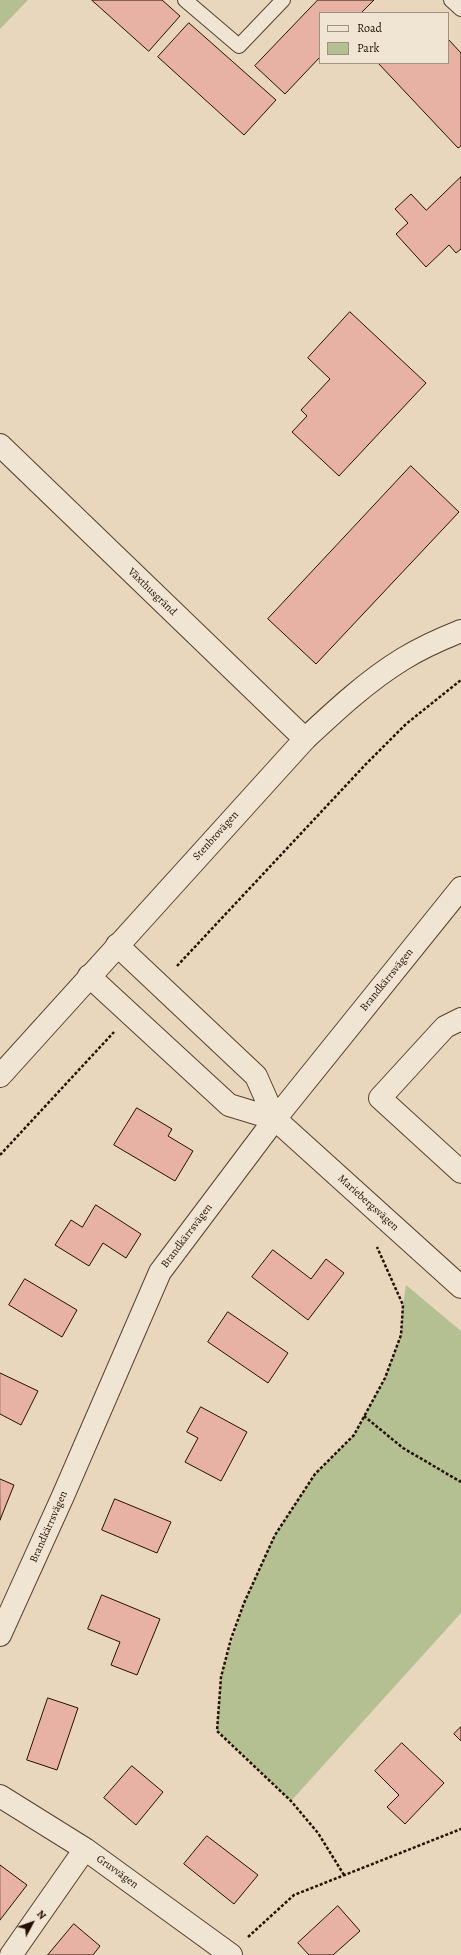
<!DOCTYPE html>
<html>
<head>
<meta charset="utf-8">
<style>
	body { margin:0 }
	#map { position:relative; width:461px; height:1955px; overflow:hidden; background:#e8d7bc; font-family:Alegreya,serif }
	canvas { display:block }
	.legend { position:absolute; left:319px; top:12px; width:130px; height:52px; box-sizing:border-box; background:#f0e5d3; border:1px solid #9f907f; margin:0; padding:5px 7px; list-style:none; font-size:12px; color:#251000 }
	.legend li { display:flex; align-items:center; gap:8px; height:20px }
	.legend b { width:20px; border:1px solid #9f907f }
	.north { position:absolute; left:12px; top:1903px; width:40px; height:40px; -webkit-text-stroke:3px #f0e5d3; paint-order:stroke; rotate:49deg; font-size:11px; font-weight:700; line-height:16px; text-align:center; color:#251000 }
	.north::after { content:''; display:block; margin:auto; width:14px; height:18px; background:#251000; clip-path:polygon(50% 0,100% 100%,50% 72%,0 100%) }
</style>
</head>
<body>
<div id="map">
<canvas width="461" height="1955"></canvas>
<ul class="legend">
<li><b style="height:5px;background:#f0e5d3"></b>Road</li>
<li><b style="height:11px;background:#b4bf92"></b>Park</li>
</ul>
<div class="north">N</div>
</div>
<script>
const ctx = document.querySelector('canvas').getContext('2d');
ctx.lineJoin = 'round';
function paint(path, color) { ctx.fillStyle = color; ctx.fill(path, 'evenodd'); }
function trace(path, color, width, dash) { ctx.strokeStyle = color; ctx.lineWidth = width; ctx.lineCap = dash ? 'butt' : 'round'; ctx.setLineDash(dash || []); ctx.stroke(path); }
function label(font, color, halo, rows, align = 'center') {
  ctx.font = font + ' Alegreya,serif'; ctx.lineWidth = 3; ctx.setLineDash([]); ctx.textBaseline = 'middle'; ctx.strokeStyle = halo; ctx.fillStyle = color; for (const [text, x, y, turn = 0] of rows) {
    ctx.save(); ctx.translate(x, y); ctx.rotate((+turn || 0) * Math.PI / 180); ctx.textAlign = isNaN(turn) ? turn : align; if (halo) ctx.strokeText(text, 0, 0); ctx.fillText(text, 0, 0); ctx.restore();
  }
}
const green = new Path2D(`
	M 0,0 L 28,0 L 0,29 Z
	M 406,1285 L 461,1331 L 461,1613 L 291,1801 L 217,1730 L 221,1677 L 244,1603 L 275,1535 L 315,1474 L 354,1435 L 385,1378 L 401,1335 L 403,1305 Z`);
const building = new Path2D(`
	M 92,0 L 162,0 L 180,16 L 149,51 Z
	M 318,0 L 374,0 L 361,13 L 320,13 L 320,57 L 285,94 L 255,66 Z
	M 189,23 L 276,100 L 244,135 L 158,57 Z
	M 448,39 L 461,53 L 461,146 L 458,148 L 378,63 L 448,63 Z
	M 461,177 L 461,249 L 456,253 L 449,245 L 426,267 L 396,234 L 408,223 L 395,209 L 411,194 L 426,210 Z
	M 350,312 L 426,383 L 339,476 L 292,432 L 307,416 L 301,410 L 330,379 L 308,358 Z
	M 411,466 L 459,512 L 316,664 L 268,619 Z
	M 137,1108 L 172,1129 L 168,1136 L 193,1151 L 175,1181 L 114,1145 Z
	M 96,1205 L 141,1234 L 126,1258 L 103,1243 L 89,1266 L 55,1245 L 71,1220 L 82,1227 Z
	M 273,1250 L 311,1279 L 326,1259 L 344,1273 L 308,1320 L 252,1277 Z
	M 25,1279 L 77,1310 L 62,1337 L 9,1305 Z
	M 228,1312 L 288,1353 L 268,1383 L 208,1342 Z
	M 0,1373 L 38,1391 L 21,1425 L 0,1414 Z
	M 201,1407 L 247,1432 L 221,1481 L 185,1462 L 198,1438 L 187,1432 Z
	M 0,1479 L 14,1485 L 0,1520 Z
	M 115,1499 L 171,1522 L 157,1553 L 102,1530 Z
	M 102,1595 L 160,1619 L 137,1675 L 111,1665 L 120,1642 L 88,1629 Z
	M 48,1698 L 78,1708 L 57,1770 L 27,1760 Z
	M 461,1727 L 461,1741 L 454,1734 Z
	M 402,1743 L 444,1783 L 405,1824 L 387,1807 L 399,1795 L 375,1771 Z
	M 132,1766 L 163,1792 L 136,1825 L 104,1798 Z
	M 207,1836 L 258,1875 L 234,1904 L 184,1864 Z
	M 0,1865 L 27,1885 L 0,1920 Z
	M 338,1906 L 360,1931 L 333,1955 L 309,1955 L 298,1943 Z
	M 74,1924 L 100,1946 L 93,1955 L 48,1955 Z`);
const path = new Path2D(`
	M 177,966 L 366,764 L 406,724 L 461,680
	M 0,1155 L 114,1032
	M 364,1416 L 403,1448 L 461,1482
	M 344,1875 L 318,1833 L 291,1801 L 217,1731 L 221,1677 L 231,1639 L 244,1603 L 275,1535 L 315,1474 L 354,1435 L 385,1378 L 401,1335 L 403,1305 L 377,1247
	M 248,1937 L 294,1895 L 461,1829`);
const service = new Path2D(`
	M 185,0 L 239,46 L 283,0
	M 451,0 L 461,9`);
const minor = new Path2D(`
	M 0,445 L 305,739
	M 117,945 L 256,1076 L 275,1119 L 461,1287
	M 89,976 L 229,1105 L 275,1119
	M 461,1019 L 445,1027 L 380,1098 L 461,1172
	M 0,1635 L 63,1496 L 160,1272 L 275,1119 L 461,888
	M 0,1796 L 85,1849 L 231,1955
	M 11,1955 L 85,1849`);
const tertiary = new Path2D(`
	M 0,1076 L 305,739 C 335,711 367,681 403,659 C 421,648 441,639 461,631`);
const streetNames = [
	["Växthusgränd",152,592,44],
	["Stenbrovägen",216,836,-48],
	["Brandkärrsvägen",387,980,-51],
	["Mariebergsvägen",368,1203,42],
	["Brandkärrsvägen",187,1236,-53],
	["Brandkärrsvägen",49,1527,-66],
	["Gruvvägen",117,1872,36]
];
paint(green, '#b4bf92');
paint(building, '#e7b1a3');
trace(building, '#251000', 1);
trace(service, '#56422f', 16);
trace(minor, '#56422f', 24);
trace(tertiary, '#56422f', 24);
trace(path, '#251000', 2.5, [3, 2]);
trace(service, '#f0e5d3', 14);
trace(minor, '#f0e5d3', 22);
trace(tertiary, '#f0e5d3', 22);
label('11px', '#251000', '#f0e5d3', streetNames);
</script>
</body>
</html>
